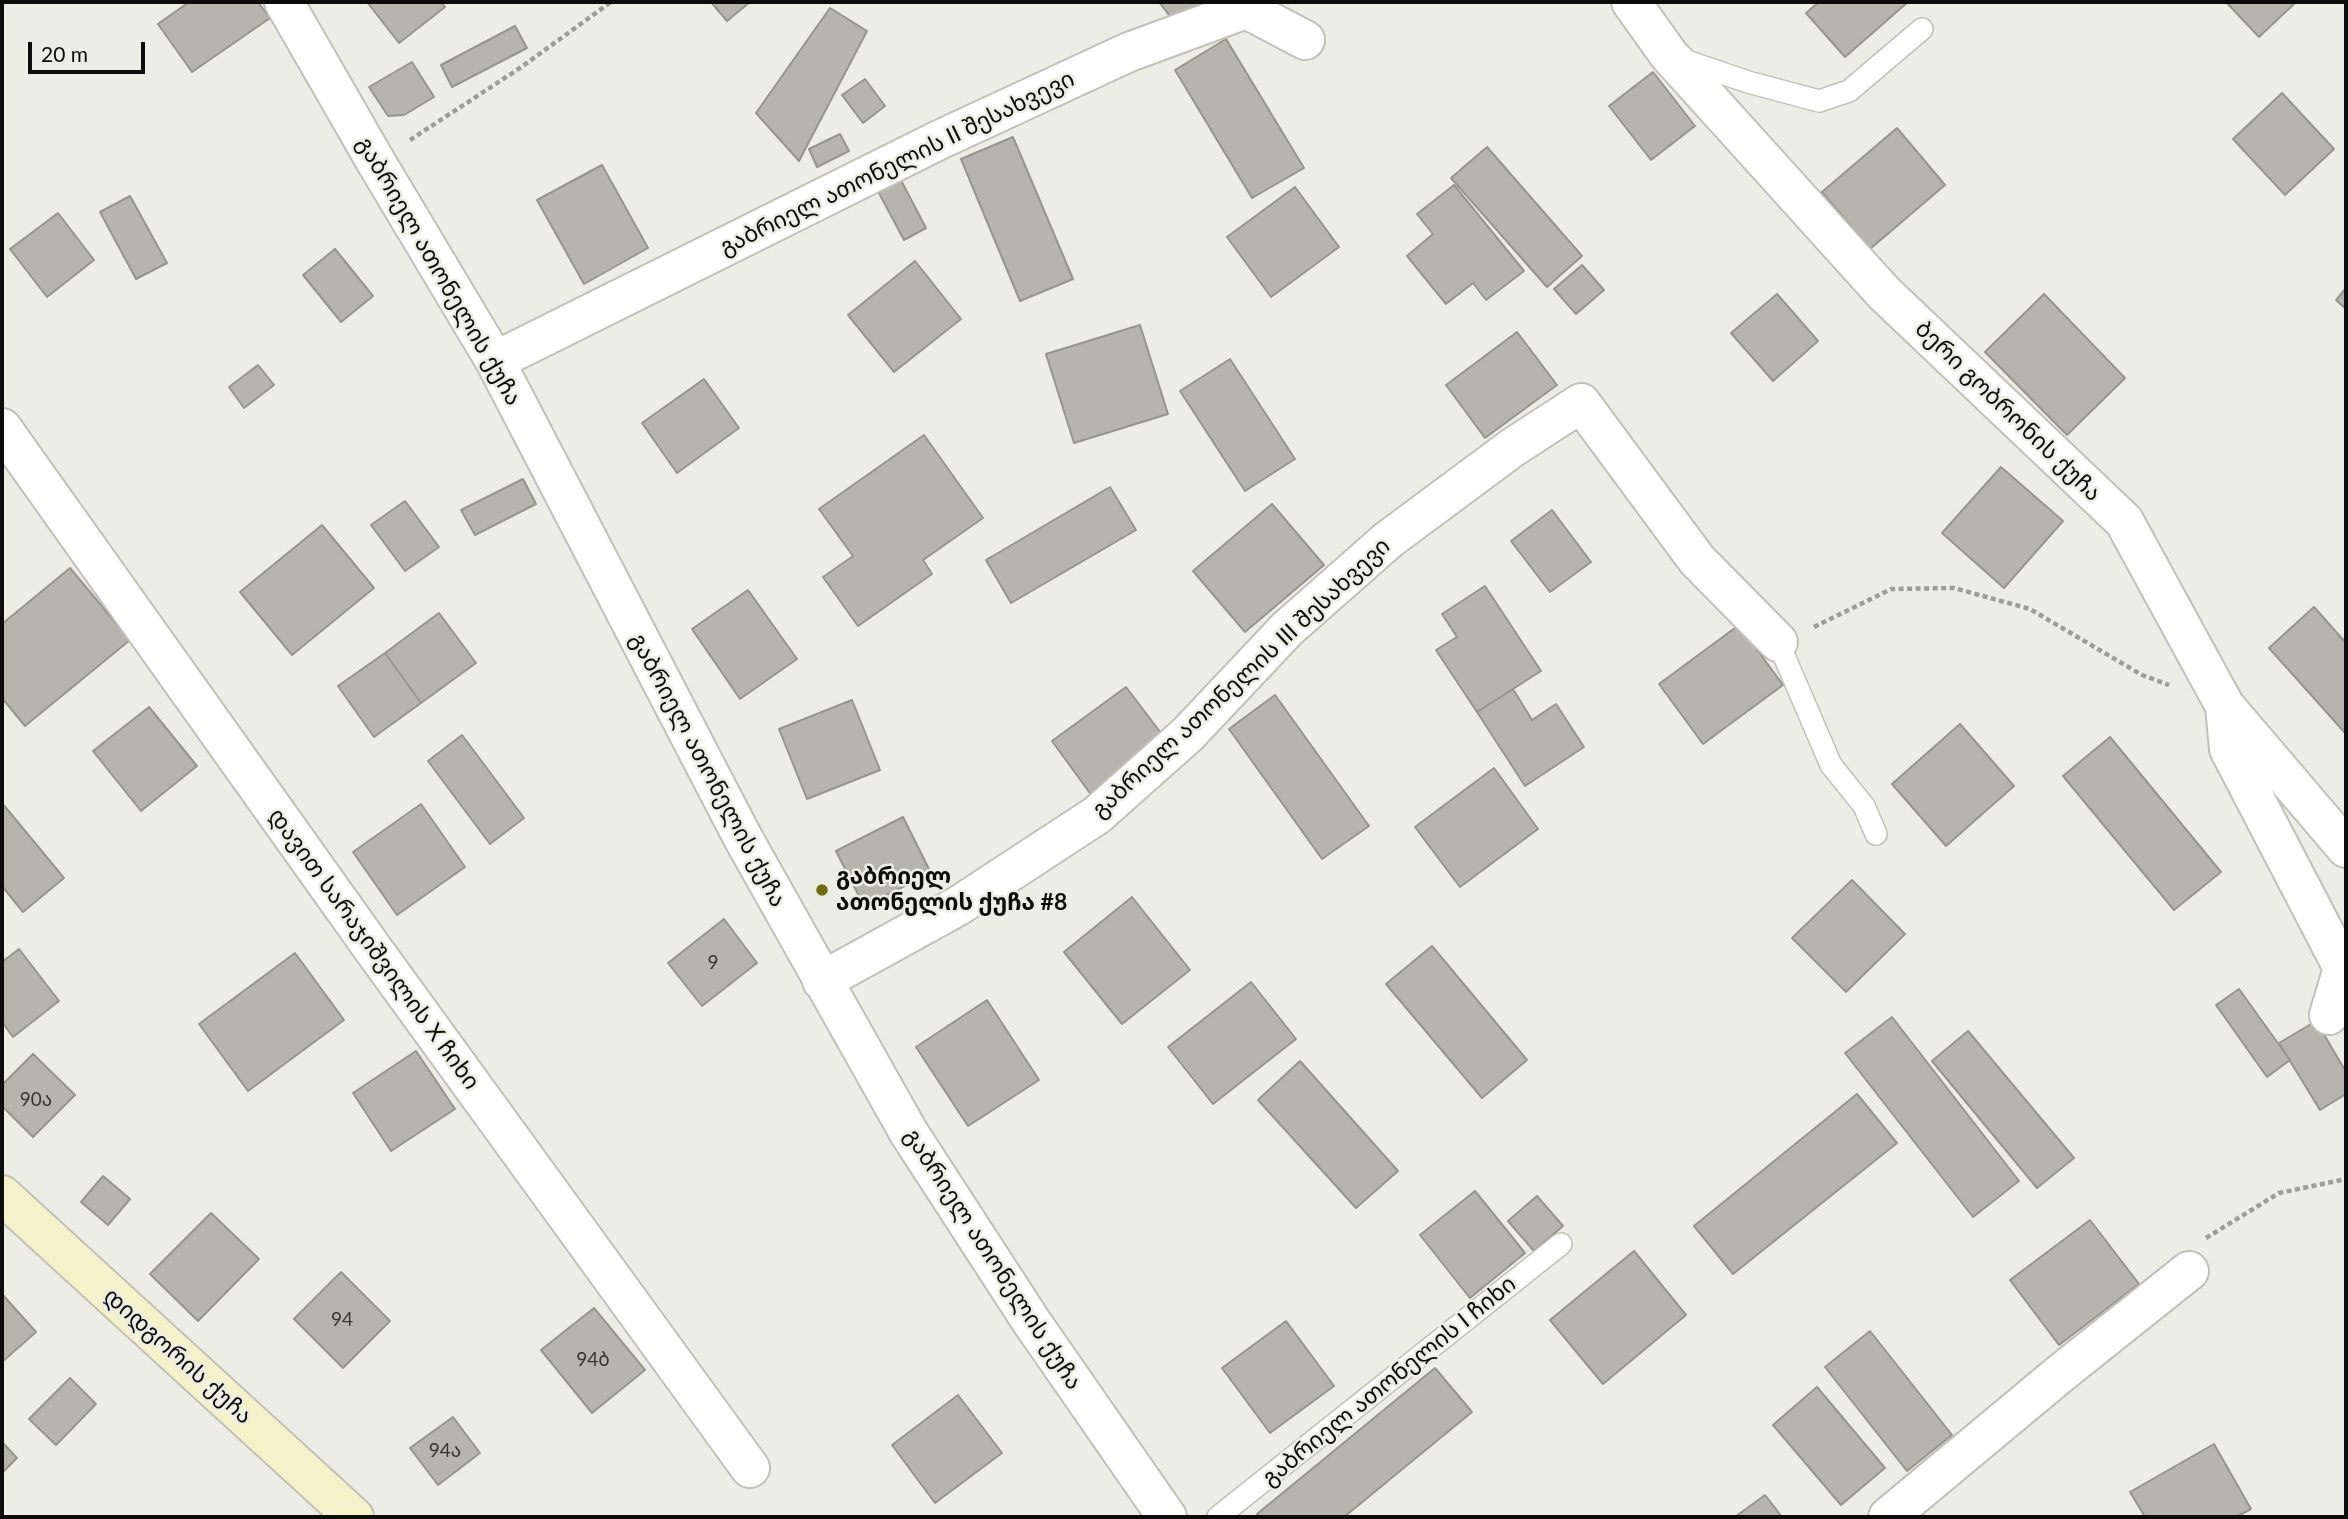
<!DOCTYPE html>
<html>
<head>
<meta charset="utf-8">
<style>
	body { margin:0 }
	#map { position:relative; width:2348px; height:1519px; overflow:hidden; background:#ecede5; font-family:Lato,sans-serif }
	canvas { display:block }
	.frame { position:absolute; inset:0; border:4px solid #0c0c0a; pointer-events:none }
	.scale { position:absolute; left:28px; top:42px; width:117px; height:32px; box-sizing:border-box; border:4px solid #0c0c0a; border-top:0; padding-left:9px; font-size:21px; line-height:24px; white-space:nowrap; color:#0c0c0a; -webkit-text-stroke:5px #ecede5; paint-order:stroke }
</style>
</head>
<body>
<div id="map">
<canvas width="2348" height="1519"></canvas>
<div class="frame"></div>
<div class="scale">20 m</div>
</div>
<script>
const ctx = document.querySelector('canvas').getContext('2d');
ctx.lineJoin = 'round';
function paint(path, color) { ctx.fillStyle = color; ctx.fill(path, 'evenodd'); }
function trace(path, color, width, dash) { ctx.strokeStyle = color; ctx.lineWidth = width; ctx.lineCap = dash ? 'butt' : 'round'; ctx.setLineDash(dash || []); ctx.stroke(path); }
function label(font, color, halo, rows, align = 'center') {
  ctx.font = font + ' Lato,"Noto Sans Georgian",sans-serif'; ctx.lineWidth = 5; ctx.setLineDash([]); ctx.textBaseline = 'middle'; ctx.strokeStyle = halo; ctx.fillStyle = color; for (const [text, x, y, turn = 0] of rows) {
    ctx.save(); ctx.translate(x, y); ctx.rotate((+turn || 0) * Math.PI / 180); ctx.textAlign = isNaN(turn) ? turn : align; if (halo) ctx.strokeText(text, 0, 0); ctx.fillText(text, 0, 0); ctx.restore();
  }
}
const building = new Path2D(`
	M 189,2 L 258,2 L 270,18 L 192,72 L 158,24 Z
	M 367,2 L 441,2 L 445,7 L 399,43 Z
	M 711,2 L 750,2 L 727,21 Z
	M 1159,2 L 1206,2 L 1176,24 Z
	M 1819,2 L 1908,2 L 1845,57 L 1806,13 Z
	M 2226,2 L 2296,2 L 2259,37 Z
	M 830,8 L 867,31 L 799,161 L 756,113 Z
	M 515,26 L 527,48 L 452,87 L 441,65 Z
	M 1226,39 L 1304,168 L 1252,198 L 1175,70 Z
	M 412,62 L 434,97 L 404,115 L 388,116 L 369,87 Z
	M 1653,72 L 1695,126 L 1651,160 L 1609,106 Z
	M 865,79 L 885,106 L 863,123 L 842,95 Z
	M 2282,93 L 2334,149 L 2285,195 L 2233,139 Z
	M 1897,128 L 1945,185 L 1870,249 L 1822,192 Z
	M 840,134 L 849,151 L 817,167 L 809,149 Z
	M 1013,137 L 1073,279 L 1020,301 L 961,159 Z
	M 1487,147 L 1582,256 L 1547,287 L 1451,178 Z
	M 602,165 L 648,248 L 584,284 L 537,200 Z
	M 895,169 L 926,228 L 904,240 L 872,180 Z
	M 1454,185 L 1524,271 L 1486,300 L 1473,283 L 1446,304 L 1407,256 L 1433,234 L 1417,214 Z
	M 1295,187 L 1339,247 L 1271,297 L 1227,237 Z
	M 130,196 L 167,263 L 136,279 L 100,212 Z
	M 58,213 L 94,260 L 47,297 L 10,249 Z
	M 335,249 L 373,296 L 341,322 L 303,275 Z
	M 915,261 L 961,319 L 894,372 L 848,315 Z
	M 1582,265 L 1604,290 L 1576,314 L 1554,289 Z
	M 2346,288 L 2346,309 L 2336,300 Z
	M 1777,294 L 1818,341 L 1773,381 L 1731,333 Z
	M 2044,294 L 2125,378 L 2067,435 L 1985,352 Z
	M 1140,325 L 1168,414 L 1074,443 L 1046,354 Z
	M 1517,332 L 1557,385 L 1485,438 L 1446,385 Z
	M 1230,359 L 1295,459 L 1245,491 L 1180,391 Z
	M 258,365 L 274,385 L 244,408 L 229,387 Z
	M 704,379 L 739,428 L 677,473 L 642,423 Z
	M 924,435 L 983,518 L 923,560 L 932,574 L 858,626 L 823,577 L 853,556 L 819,509 Z
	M 2001,467 L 2063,521 L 2004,588 L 1942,533 Z
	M 523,479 L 536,504 L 475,535 L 461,510 Z
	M 1110,487 L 1136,530 L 1011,603 L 986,560 Z
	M 405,501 L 439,547 L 405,571 L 371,525 Z
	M 1272,504 L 1324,565 L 1245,632 L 1193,571 Z
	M 1552,510 L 1591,562 L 1550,592 L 1511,541 Z
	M 322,525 L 374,588 L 292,655 L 240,592 Z
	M 70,568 L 130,640 L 25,726 L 2,698 L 2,624 Z
	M 1485,586 L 1541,671 L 1477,712 L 1436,650 L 1457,637 L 1442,614 Z
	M 748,590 L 797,659 L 740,699 L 692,629 Z
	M 2314,607 L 2346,643 L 2346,734 L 2269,648 Z
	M 439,613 L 476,663 L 421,703 L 385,653 Z
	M 1739,625 L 1783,685 L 1703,744 L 1659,684 Z
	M 385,653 L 421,703 L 374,737 L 338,686 Z
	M 1126,687 L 1167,741 L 1092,796 L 1052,741 Z
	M 1513,689 L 1532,720 L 1556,704 L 1584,747 L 1525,786 L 1477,712 Z
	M 1275,695 L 1369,826 L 1322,859 L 1229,729 Z
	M 852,700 L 880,770 L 807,799 L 779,729 Z
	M 149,707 L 197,766 L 141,811 L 93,751 Z
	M 1960,724 L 2014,786 L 1946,846 L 1892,784 Z
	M 462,735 L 524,818 L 490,844 L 428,761 Z
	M 2110,737 L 2221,872 L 2174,910 L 2063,776 Z
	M 1494,768 L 1538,829 L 1460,887 L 1415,827 Z
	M 2,803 L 64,878 L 23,912 L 2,886 Z
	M 421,804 L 465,867 L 397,915 L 353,852 Z
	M 903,817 L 931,873 L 864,906 L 836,851 Z
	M 1852,880 L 1905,934 L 1846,992 L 1792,938 Z
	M 1132,897 L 1190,970 L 1122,1024 L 1064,952 Z
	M 724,919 L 757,963 L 702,1006 L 668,963 Z
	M 1432,946 L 1527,1060 L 1482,1098 L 1386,984 Z
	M 19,949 L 59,1001 L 13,1037 L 2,1022 L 2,962 Z
	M 295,953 L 344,1020 L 248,1091 L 199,1024 Z
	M 1251,982 L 1296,1039 L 1213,1104 L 1168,1047 Z
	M 2239,989 L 2290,1060 L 2267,1077 L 2216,1005 Z
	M 987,1000 L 1039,1080 L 968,1126 L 916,1047 Z
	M 1892,1017 L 2019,1181 L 1973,1217 L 1845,1053 Z
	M 2316,1021 L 2346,1072 L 2346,1094 L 2320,1110 L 2279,1043 Z
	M 1968,1031 L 2074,1158 L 2037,1188 L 1932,1061 Z
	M 416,1051 L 455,1109 L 391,1151 L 353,1093 Z
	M 33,1054 L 75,1095 L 33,1137 L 2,1106 L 2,1085 Z
	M 1300,1061 L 1398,1171 L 1356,1208 L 1258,1100 Z
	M 1857,1094 L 1897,1143 L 1733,1274 L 1694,1226 Z
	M 103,1176 L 130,1199 L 108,1225 L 81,1202 Z
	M 1475,1191 L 1525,1253 L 1470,1298 L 1420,1235 Z
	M 1537,1196 L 1563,1226 L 1534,1251 L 1508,1221 Z
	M 211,1213 L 259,1259 L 198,1321 L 150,1274 Z
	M 2090,1220 L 2139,1284 L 2059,1345 L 2010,1280 Z
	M 1634,1251 L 1686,1315 L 1603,1384 L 1550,1320 Z
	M 341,1272 L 390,1321 L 343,1368 L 294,1319 Z
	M 2,1294 L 36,1332 L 2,1362 Z
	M 594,1308 L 645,1370 L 592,1413 L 541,1350 Z
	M 1286,1321 L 1334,1386 L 1270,1433 L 1222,1368 Z
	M 1870,1331 L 1952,1435 L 1907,1471 L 1825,1367 Z
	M 1435,1368 L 1472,1412 L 1344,1517 L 1260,1517 L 1257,1514 Z
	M 70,1378 L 96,1404 L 56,1445 L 29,1419 Z
	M 1817,1387 L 1885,1468 L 1841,1505 L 1773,1425 Z
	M 958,1395 L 1002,1453 L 935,1503 L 892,1445 Z
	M 453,1417 L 480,1453 L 438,1485 L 410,1448 Z
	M 2,1442 L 17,1458 L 2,1473 Z
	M 2214,1444 L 2251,1509 L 2236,1517 L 2145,1517 L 2130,1492 Z
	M 1765,1495 L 1782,1517 L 1735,1517 Z`);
const path = new Path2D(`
	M 410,140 L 520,68 L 611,2
	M 1814,627 L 1891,589 L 1954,588 L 2030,609 L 2142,675 L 2169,685
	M 2206,1238 L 2279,1193 L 2346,1179`);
const lane = new Path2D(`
	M 1681,59 L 1748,82 L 1819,101 L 1849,91 L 1922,29
	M 1778,642 L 1831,765 L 1864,806 L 1876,834
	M 1218,1517 L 1561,1244`);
const street = new Path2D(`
	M 284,2 L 376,162 L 495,361 L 743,838 L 909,1133 L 1031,1321 L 1167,1517
	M 1631,2 L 1669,55 L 1884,293 L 2124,521 L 2225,706 L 2346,848
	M 495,361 L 939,140 L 1129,52 L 1246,9 L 1305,40
	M 2,428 L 373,949 L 750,1468
	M 2225,706 L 2229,749 L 2343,968 L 2329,1015
	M 822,981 L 958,906 L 1097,815 L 1188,734 L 1287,629 L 1388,540 L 1512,448 L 1581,403 L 1697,560 L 1778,642
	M 1888,1517 L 2061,1373 L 2189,1271`);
const secondary = new Path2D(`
	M 2,1195 L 354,1517`);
const markers = [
	[822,890,7,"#706c0a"]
];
const numberNames = [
	["9",713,963],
	["90ა",36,1100],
	["94",342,1320],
	["94ბ",593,1360],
	["94ა",445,1451]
];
const streetNames = [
	["გაბრიელ ათონელის II შესახვევი",897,163,-26],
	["გაბრიელ ათონელის ქუჩა",439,271,60],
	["ბერი გობრონის ქუჩა",2008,411,44],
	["გაბრიელ ათონელის III შესახვევი",1241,678,-43],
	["გაბრიელ ათონელის ქუჩა",708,770,62],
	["დავით სარაჯიშვილის X ჩიხი",374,949,54],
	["გაბრიელ ათონელის ქუჩა",993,1259,57],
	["დიდგორის ქუჩა",178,1356,42],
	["გაბრიელ ათონელის I ჩიხი",1389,1381,-39]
];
const poiNames = [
	["გაბრიელ",836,877],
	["ათონელის ქუჩა #8",836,903]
];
paint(building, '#b5b5ad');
trace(building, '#95958e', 2);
trace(lane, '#c1c1b9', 24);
trace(street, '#c1c1b9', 42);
trace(secondary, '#c1c1b9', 42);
trace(path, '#9c9d97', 4.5, [5, 3.5]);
trace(lane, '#fff', 21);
trace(street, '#fff', 38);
trace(secondary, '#f4f2c8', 38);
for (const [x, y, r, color] of markers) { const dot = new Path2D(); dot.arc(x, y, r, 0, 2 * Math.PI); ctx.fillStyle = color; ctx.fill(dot); trace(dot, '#ecede5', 2.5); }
label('19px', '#363633', null, numberNames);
label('23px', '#0c0c0a', '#ecede5', streetNames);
label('bold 23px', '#0c0c0a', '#ecede5', poiNames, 'left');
</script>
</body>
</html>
